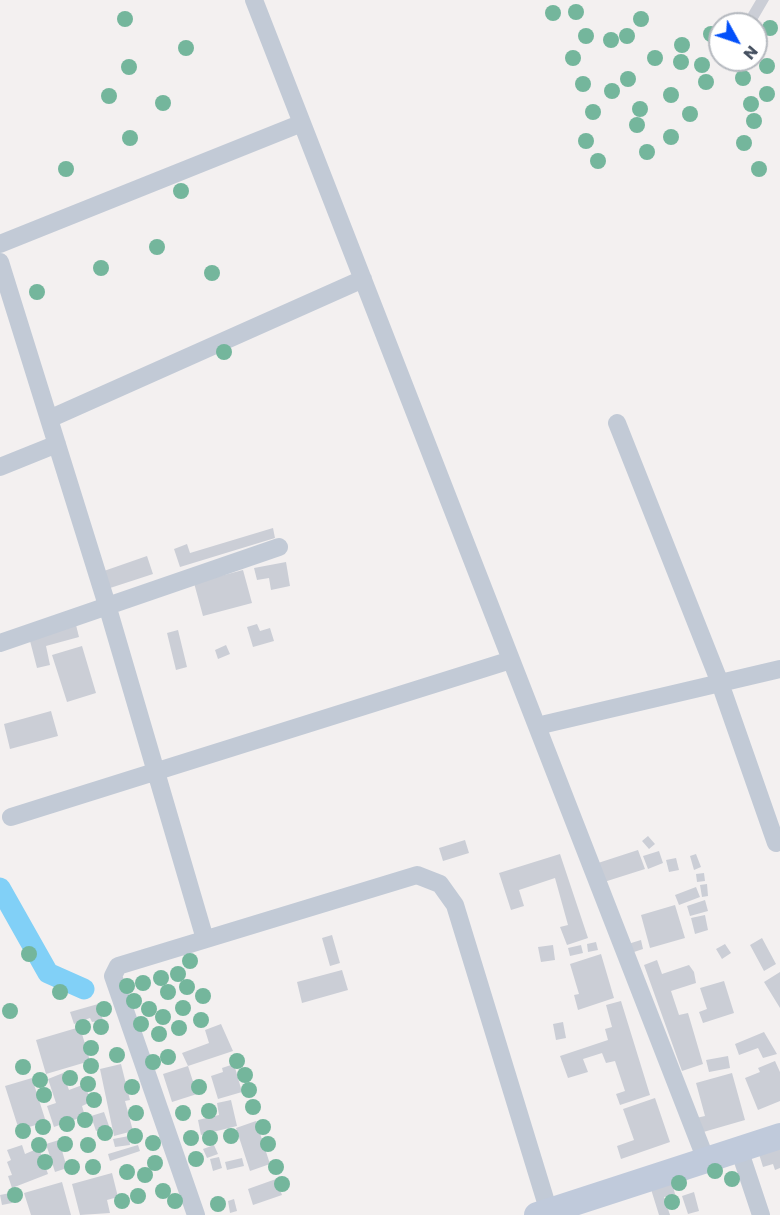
<!DOCTYPE html>
<html>
<head>
<meta charset="utf-8">
<style>
	body { margin:0 }
	#map { position:relative; width:780px; height:1215px; overflow:hidden; background:#f3f0f0; font-family:Poppins,sans-serif }
	canvas { display:block }
	.north { position:absolute; left:708px; top:12px; width:60px; height:60px; box-sizing:border-box; background:#fff; border:2px solid #b5b9bf; border-radius:50%; rotate:130deg; font-size:16px; font-weight:700; line-height:24px; text-align:center; color:#455060 }
	.north::after { content:''; display:block; margin:auto; width:21px; height:27px; background:#0350fa; clip-path:polygon(50% 0,100% 100%,50% 72%,0 100%) }
</style>
</head>
<body>
<div id="map">
<canvas width="780" height="1215"></canvas>
<div class="north">N</div>
</div>
<script>
const ctx = document.querySelector('canvas').getContext('2d');
ctx.lineJoin = 'round';
function trace(path, color, width, dash) { ctx.strokeStyle = color; ctx.lineWidth = width; ctx.lineCap = dash ? 'butt' : 'round'; ctx.setLineDash(dash || []); ctx.stroke(path); }
function paint(path, color) { ctx.fillStyle = color; ctx.fill(path, 'evenodd'); }
const canal = new Path2D(`
	M 0,888 L 48,973 L 84,989`);
const building = new Path2D(`
	M 756,0 L 769,0 L 755,24 L 746,24 L 743,22 Z
	M 273,528 L 275,538 L 180,567 L 174,549 L 187,544 L 190,553 Z
	M 147,556 L 153,574 L 107,589 L 101,572 Z
	M 286,562 L 290,586 L 271,590 L 269,578 L 257,580 L 254,568 Z
	M 243,570 L 252,603 L 203,616 L 194,583 Z
	M 257,624 L 260,631 L 270,628 L 274,641 L 253,647 L 247,627 Z
	M 76,625 L 79,637 L 46,646 L 50,665 L 37,668 L 29,637 Z
	M 178,630 L 187,667 L 176,670 L 167,633 Z
	M 226,645 L 230,654 L 218,659 L 215,650 Z
	M 82,646 L 96,693 L 67,702 L 52,655 Z
	M 51,711 L 58,736 L 10,749 L 4,724 Z
	M 648,836 L 655,844 L 649,849 L 642,841 Z
	M 465,840 L 469,853 L 443,861 L 439,848 Z
	M 638,850 L 645,869 L 604,882 L 598,863 Z
	M 659,851 L 663,863 L 648,869 L 643,856 Z
	M 560,854 L 588,938 L 567,945 L 560,927 L 568,925 L 555,878 L 519,890 L 524,906 L 511,910 L 499,873 Z
	M 696,854 L 701,867 L 694,870 L 690,856 Z
	M 676,858 L 679,870 L 669,872 L 666,860 Z
	M 704,873 L 705,881 L 697,882 L 696,874 Z
	M 707,884 L 708,896 L 702,897 L 700,885 Z
	M 696,887 L 700,897 L 679,905 L 675,895 Z
	M 705,900 L 708,911 L 690,916 L 687,906 Z
	M 675,905 L 685,938 L 650,948 L 641,915 Z
	M 705,915 L 708,930 L 695,934 L 691,918 Z
	M 332,935 L 340,963 L 330,966 L 322,938 Z
	M 762,938 L 776,964 L 764,971 L 750,945 Z
	M 641,940 L 643,949 L 631,953 L 628,944 Z
	M 596,942 L 598,950 L 588,952 L 587,944 Z
	M 725,944 L 731,953 L 722,959 L 716,949 Z
	M 553,945 L 555,960 L 541,962 L 538,947 Z
	M 581,945 L 583,953 L 570,956 L 568,948 Z
	M 601,954 L 614,998 L 578,1010 L 574,995 L 579,994 L 570,964 Z
	M 657,960 L 662,974 L 689,965 L 694,972 L 696,983 L 671,991 L 679,1015 L 688,1013 L 703,1064 L 682,1071 L 644,965 Z
	M 342,970 L 348,990 L 302,1003 L 297,982 Z
	M 780,972 L 780,1008 L 764,982 Z
	M 724,981 L 734,1013 L 703,1023 L 699,1012 L 707,1009 L 700,988 Z
	M 621,1001 L 650,1095 L 620,1105 L 616,1094 L 625,1091 L 615,1061 L 606,1063 L 602,1053 L 583,1059 L 588,1072 L 568,1078 L 560,1056 L 608,1040 L 605,1029 L 612,1027 L 606,1005 Z
	M 98,1004 L 103,1020 L 92,1022 L 90,1018 L 74,1024 L 70,1012 Z
	M 563,1022 L 566,1038 L 556,1040 L 553,1024 Z
	M 221,1024 L 233,1051 L 188,1066 L 182,1053 L 209,1043 L 205,1030 Z
	M 80,1027 L 90,1061 L 46,1074 L 36,1040 Z
	M 764,1032 L 777,1054 L 763,1058 L 758,1048 L 739,1055 L 735,1044 Z
	M 728,1056 L 730,1068 L 709,1072 L 706,1060 Z
	M 775,1061 L 780,1072 L 780,1101 L 758,1110 L 745,1078 L 760,1072 L 758,1068 Z
	M 121,1064 L 130,1100 L 125,1101 L 133,1131 L 114,1136 L 100,1069 Z
	M 234,1064 L 242,1092 L 218,1099 L 211,1076 L 223,1072 L 222,1068 Z
	M 188,1066 L 197,1094 L 172,1102 L 163,1074 Z
	M 63,1073 L 69,1090 L 85,1084 L 91,1102 L 82,1106 L 85,1116 L 54,1127 L 47,1106 L 56,1103 L 48,1079 Z
	M 732,1073 L 745,1120 L 700,1133 L 696,1118 L 705,1116 L 696,1083 Z
	M 32,1078 L 46,1122 L 19,1130 L 5,1086 Z
	M 655,1098 L 670,1142 L 621,1159 L 617,1146 L 634,1140 L 623,1109 Z
	M 231,1100 L 237,1126 L 201,1135 L 198,1120 L 219,1115 L 217,1103 Z
	M 104,1112 L 109,1126 L 96,1131 L 91,1116 Z
	M 256,1121 L 270,1164 L 250,1171 L 236,1128 Z
	M 129,1136 L 130,1145 L 115,1147 L 113,1139 Z
	M 59,1140 L 67,1168 L 55,1172 L 46,1144 Z
	M 22,1145 L 25,1154 L 39,1148 L 48,1174 L 12,1188 L 8,1176 L 12,1175 L 7,1162 L 11,1160 L 7,1150 Z
	M 138,1145 L 140,1151 L 110,1161 L 108,1154 Z
	M 214,1145 L 218,1154 L 207,1158 L 203,1149 Z
	M 780,1147 L 780,1168 L 775,1170 L 773,1164 L 763,1167 L 759,1154 Z
	M 219,1157 L 222,1168 L 213,1171 L 210,1159 Z
	M 242,1158 L 244,1166 L 227,1170 L 225,1162 Z
	M 112,1173 L 118,1197 L 107,1200 L 110,1213 L 80,1215 L 72,1184 Z
	M 276,1179 L 282,1195 L 253,1205 L 248,1189 Z
	M 671,1179 L 675,1194 L 664,1197 L 670,1215 L 659,1215 L 650,1186 Z
	M 62,1182 L 71,1215 L 31,1215 L 24,1193 Z
	M 694,1192 L 699,1211 L 688,1214 L 682,1196 Z
	M 10,1193 L 12,1203 L 2,1205 L 0,1195 Z
	M 234,1199 L 237,1211 L 230,1213 L 228,1201 Z`);
const street = new Path2D(`
	M 254,0 L 706,1160
	M 0,244 L 302,123
	M 0,262 L 107,605 L 205,939
	M 49,419 L 363,279
	M 617,423 L 720,683 L 776,843
	M 0,467 L 57,444
	M 0,643 L 279,547
	M 537,726 L 780,669
	M 11,817 L 511,660
	M 739,1149 L 761,1215
	M 196,1215 L 113,976 L 118,966 L 417,875 L 440,884 L 455,905 L 549,1212`);
const secondary = new Path2D(`
	M 537,1215 L 780,1136`);
const trees = [
	[576,12],
	[553,13],
	[125,19],
	[641,19],
	[770,28],
	[711,34],
	[586,36],
	[627,36],
	[611,40],
	[682,45],
	[186,48],
	[573,58],
	[655,58],
	[681,62],
	[702,65],
	[767,66],
	[129,67],
	[743,78],
	[628,79],
	[706,82],
	[583,84],
	[612,91],
	[767,94],
	[671,95],
	[109,96],
	[163,103],
	[751,104],
	[640,109],
	[593,112],
	[690,114],
	[754,121],
	[637,125],
	[671,137],
	[130,138],
	[586,141],
	[744,143],
	[647,152],
	[598,161],
	[66,169],
	[759,169],
	[181,191],
	[157,247],
	[101,268],
	[212,273],
	[37,292],
	[224,352],
	[29,954],
	[190,961],
	[178,974],
	[161,978],
	[143,983],
	[127,986],
	[187,987],
	[60,992],
	[168,992],
	[203,996],
	[134,1001],
	[183,1008],
	[104,1009],
	[149,1009],
	[10,1011],
	[163,1017],
	[201,1020],
	[141,1024],
	[83,1027],
	[101,1027],
	[179,1028],
	[159,1034],
	[91,1048],
	[117,1055],
	[168,1057],
	[237,1061],
	[153,1062],
	[91,1066],
	[23,1067],
	[245,1075],
	[70,1078],
	[40,1080],
	[88,1084],
	[132,1087],
	[199,1087],
	[249,1090],
	[44,1095],
	[94,1100],
	[253,1107],
	[209,1111],
	[136,1113],
	[183,1113],
	[85,1120],
	[67,1124],
	[43,1127],
	[263,1127],
	[23,1131],
	[105,1133],
	[135,1136],
	[231,1136],
	[191,1138],
	[210,1138],
	[153,1143],
	[65,1144],
	[268,1144],
	[39,1145],
	[88,1145],
	[196,1159],
	[45,1162],
	[155,1163],
	[72,1167],
	[93,1167],
	[276,1167],
	[715,1171],
	[127,1172],
	[145,1175],
	[732,1179],
	[679,1183],
	[282,1184],
	[163,1191],
	[15,1195],
	[138,1196],
	[122,1201],
	[175,1201],
	[672,1202],
	[218,1204]
];
trace(canal, '#81d0f7', 21);
paint(building, '#cbced6');
trace(street, '#c2cad6', 18);
trace(secondary, '#c0cadb', 26);
ctx.fillStyle = '#74b69c';
for (const [x, y] of trees) { ctx.beginPath(); ctx.arc(x, y, 8, 0, 2 * Math.PI); ctx.fill(); }
</script>
</body>
</html>
